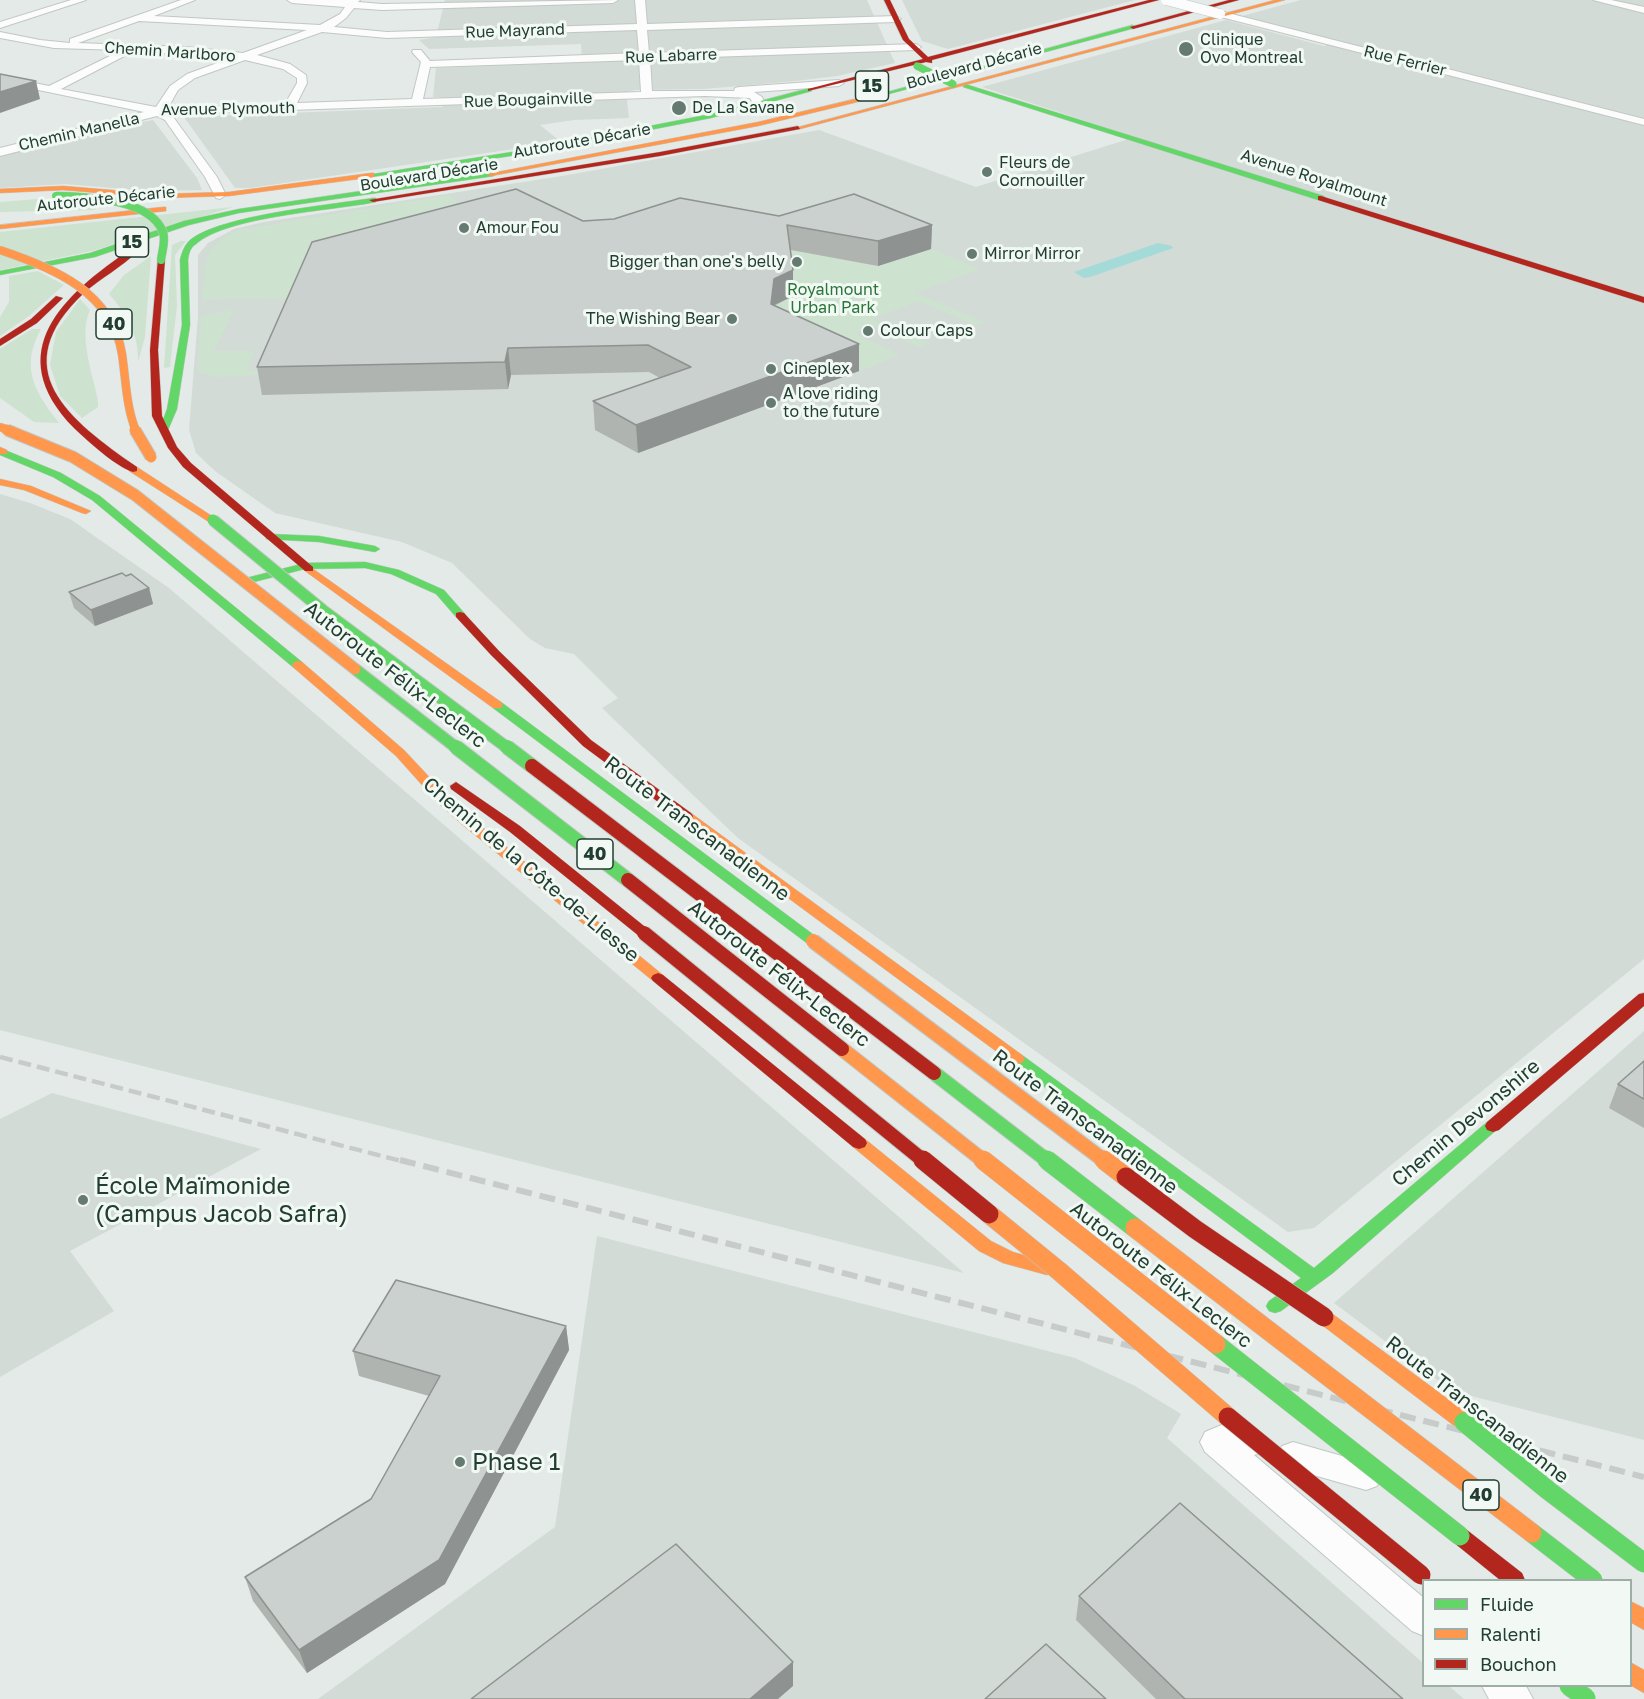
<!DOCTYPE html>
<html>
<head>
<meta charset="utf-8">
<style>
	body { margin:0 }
	#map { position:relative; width:1644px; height:1699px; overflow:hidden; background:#e4eae7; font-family:"Golos Text",sans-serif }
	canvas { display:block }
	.legend { position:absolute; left:1422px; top:1579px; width:210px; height:108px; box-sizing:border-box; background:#f2f9f4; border:2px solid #9eaea6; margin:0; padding:8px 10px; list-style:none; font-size:18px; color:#213e31 }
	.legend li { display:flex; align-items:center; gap:12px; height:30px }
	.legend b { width:30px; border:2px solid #9eaea6 }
</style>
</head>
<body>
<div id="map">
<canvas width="1644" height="1699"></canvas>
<ul class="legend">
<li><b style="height:8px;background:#63d668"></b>Fluide</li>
<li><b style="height:8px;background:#ff974d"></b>Ralenti</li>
<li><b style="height:8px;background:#b3261e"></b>Bouchon</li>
</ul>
</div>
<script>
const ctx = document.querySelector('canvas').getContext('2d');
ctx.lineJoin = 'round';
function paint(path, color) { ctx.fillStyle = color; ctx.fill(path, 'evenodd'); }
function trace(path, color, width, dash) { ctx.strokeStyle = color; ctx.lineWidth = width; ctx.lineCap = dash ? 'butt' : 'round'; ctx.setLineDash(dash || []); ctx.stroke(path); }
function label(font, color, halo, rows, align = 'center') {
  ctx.font = font + ' "Golos Text",sans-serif'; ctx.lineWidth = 6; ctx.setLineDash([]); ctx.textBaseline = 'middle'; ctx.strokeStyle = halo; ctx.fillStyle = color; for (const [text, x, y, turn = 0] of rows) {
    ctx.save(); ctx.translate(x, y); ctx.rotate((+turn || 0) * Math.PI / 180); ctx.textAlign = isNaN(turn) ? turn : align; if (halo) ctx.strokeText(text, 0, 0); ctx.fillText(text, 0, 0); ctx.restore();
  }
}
const built = new Path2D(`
	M 445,0 L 867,0 L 887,45 L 882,46 L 886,52 L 890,52 L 895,63 L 837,76 L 796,81 L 704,89 L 635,90 L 626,92 L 629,118 L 574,120 L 540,125 L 561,142 L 250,188 L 235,188 L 184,117 L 442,107 L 445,98 L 433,97 L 436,68 L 582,62 L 581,44 L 429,49 L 419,40 L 436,37 Z
	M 902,0 L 1135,0 L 948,49 L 922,41 Z
	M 1301,0 L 1644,0 L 1644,959 L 1314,1228 L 1288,1232 L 738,838 L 602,708 L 618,698 L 574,654 L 545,648 L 530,639 L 452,563 L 402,542 L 275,513 L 215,471 L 196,453 L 189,430 L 198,317 L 198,255 L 208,243 L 234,229 L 264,222 L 562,176 L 819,130 L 976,187 L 1135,137 L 982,87 L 1226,20 L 1324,46 L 1339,41 L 1242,16 Z
	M 153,120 L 197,178 L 202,190 L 149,191 L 65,184 L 0,188 L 0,156 L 86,133 Z
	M 0,494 L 30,503 L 70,519 L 169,588 L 964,1273 L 0,1030 Z
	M 1644,1031 L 1644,1440 L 1452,1391 L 1334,1303 Z
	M 52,1093 L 261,1149 L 70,1251 L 114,1311 L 0,1377 L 0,1119 Z
	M 597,1236 L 1075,1358 L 1135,1386 L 1181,1414 L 1167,1438 L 1423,1663 L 1424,1686 L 1449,1686 L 1464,1699 L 318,1699 L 555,1527 Z`);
const green = new Path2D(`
	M 448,195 L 483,221 L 299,298 L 202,300 C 208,261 200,249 238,230 Z
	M 37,199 L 98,204 L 95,210 L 0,212 L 0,202 Z
	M 233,207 L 92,251 L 0,270 L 0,232 Z
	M 181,241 L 186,241 L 175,255 L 177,306 L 170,367 L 164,368 L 172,245 Z
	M 763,245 L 878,266 L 931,249 L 935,250 L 980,269 L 915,293 L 985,322 L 976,325 L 918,301 L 873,319 L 929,343 L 919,347 L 866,323 L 857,335 L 900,355 L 859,371 L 772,331 L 775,305 L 793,296 Z
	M 151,256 L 145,337 L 138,362 C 139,335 127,314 109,294 L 124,275 Z
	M 38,271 L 64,285 L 29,316 L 0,336 L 0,317 L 9,302 L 9,276 Z
	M 80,299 L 90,310 C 78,336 93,374 98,401 L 98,407 L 82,418 L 60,396 L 50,365 L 56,332 Z
	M 234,310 L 214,351 L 254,351 L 247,371 L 268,371 L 266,375 L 216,377 L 197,371 L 201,316 Z
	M 32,329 L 41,329 C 20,367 34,391 59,423 L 34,422 L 0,398 L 0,349 Z`);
const water = new Path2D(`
	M 1158,243 L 1172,246 L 1173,248 L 1090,277 L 1084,278 L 1074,272 Z`);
const street = new Path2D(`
	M 71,0 L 86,0 L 0,28 L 0,22 Z
	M 181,0 L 195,0 L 154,16 L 320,25 L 340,14 L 345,7 L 292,3 L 287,0 L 360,0 L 358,2 L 382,4 L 618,0 L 613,3 L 382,10 L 354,8 L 346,18 L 334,27 L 387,32 L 637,24 L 635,0 L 645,0 L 647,24 L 896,16 L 901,19 L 896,22 L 647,30 L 649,53 L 916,44 L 921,47 L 916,50 L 650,59 L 652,91 L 734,91 L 735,88 L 739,87 L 839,80 L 844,83 L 839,86 L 754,92 L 762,97 L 765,104 L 759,107 L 755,106 L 750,98 L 705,96 L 171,114 L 217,177 L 226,195 L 220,199 L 216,198 L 205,177 L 165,120 L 157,116 L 0,156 L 0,148 L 144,112 L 0,82 L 0,76 L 49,86 L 122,50 L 54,48 L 0,38 L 0,32 L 40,40 L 70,43 L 70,39 ZM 139,21 L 306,30 L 307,30 L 243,53 L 186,47 L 78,43 ZM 637,30 L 639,53 L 430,61 L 421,50 L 413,50 L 412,52 L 421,62 L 412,99 L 297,103 L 307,83 L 306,75 L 290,64 L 257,55 L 322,32 L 387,38 ZM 134,51 L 231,58 L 187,74 L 170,86 L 156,107 L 61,89 ZM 245,60 L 283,69 L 297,78 L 297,83 L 285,104 L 168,108 L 178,90 L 195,78 ZM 639,60 L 641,92 L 423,99 L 430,67 Z
	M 1593,0 L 1611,0 L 1644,7 L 1644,13 Z
	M 1220,11 L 1644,119 L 1644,125 L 1217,16 L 1217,12 Z
	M 1224,1424 L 1261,1433 L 1266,1443 L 1261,1453 L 1254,1455 L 1424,1598 L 1424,1636 L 1412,1631 L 1205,1452 L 1200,1442 L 1205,1432 Z
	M 1293,1442 L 1377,1466 L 1382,1476 L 1377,1486 L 1366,1490 L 1282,1466 L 1277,1456 L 1282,1446 Z
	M 1482,1686 L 1526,1686 L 1533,1699 L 1489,1699 Z`);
const fast = new Path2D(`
	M 1133,25 L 1135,28 L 874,98 L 869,97 Z
	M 965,84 L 1324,196 L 1325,198 L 1318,200 L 963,87 Z
	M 810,88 L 812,91 L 711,118 L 537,152 L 371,177 L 367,175 L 537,148 L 711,114 Z
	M 491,172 L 495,174 L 494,176 L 239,213 L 189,225 L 95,257 L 0,275 L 0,271 L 90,253 L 184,221 L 239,209 Z
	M 373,198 L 376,198 L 376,202 C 331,211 228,216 196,244 C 190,248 189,253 188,260 L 190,325 L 177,409 L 168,430 L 162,430 L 160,428 L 167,409 L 182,325 L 180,260 C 182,252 184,246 190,240 C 221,215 330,205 373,198 Z
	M 0,448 L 61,473 L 100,496 L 302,662 L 304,665 L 302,668 L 294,668 L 92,500 L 53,477 L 0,455 Z
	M 270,534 L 319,536 L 375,546 L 380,549 L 375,552 L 319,542 L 266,539 L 266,535 Z
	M 365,562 L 399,570 L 444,590 L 466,615 L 464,617 L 456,617 L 436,594 L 391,574 L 365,568 L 305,569 L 250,583 L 244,580 L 246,578 L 305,563 Z
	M 497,701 L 501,702 L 818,938 L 820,941 L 818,944 L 808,944 L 493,708 L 491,705 Z
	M 1017,1054 L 1022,1055 L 1314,1268 L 1487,1122 L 1493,1120 L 1499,1122 L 1501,1126 L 1333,1273 L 1281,1311 L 1275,1313 L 1269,1311 L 1266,1306 L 1269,1301 L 1301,1278 L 1012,1063 L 1009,1059 L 1012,1055 Z`);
const slow = new Path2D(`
	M 1275,0 L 1285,0 L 800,129 L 795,128 Z
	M 872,95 L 874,98 L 758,126 L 491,176 L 487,174 L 758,122 Z
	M 371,173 L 374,173 L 374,177 L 229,196 L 160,198 L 63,190 L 0,193 L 0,189 L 63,186 L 160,194 L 229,192 Z
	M 163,207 L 166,207 L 166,211 L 0,229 L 0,225 Z
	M 0,447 L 7,450 L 7,454 L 0,454 Z
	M 133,466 L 137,467 L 218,520 L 213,523 L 209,522 L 129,471 L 129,467 Z
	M 0,479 L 31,486 L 91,511 L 86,514 L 82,513 L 24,490 L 0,485 Z
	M 309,566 L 501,702 L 503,705 L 501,708 L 493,708 L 305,571 L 304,569 Z
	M 298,661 L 302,662 L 404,750 L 449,798 L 475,821 L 663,975 L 665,978 L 663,981 L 653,981 L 465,827 L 439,804 L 396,756 L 294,668 L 292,665 L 294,662 Z
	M 686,812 L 691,813 L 1022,1055 L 1025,1059 L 1022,1063 L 1012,1063 L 681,819 L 679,816 Z
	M 859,1137 L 865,1139 L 991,1241 L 1013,1252 L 1053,1263 L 1056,1268 L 1053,1273 L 1047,1275 L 1003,1263 L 979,1251 L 853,1147 L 851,1143 L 853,1139 Z
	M 1324,1310 L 1330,1312 L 1471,1416 L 1473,1422 L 1471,1428 L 1464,1430 L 1457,1428 L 1318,1322 L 1315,1317 L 1318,1312 Z
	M 1630,1601 L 1644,1608 L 1644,1630 L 1630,1622 Z
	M 1630,1662 L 1644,1670 L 1644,1693 L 1630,1685 Z`);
const jam = new Path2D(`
	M 884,0 L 890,0 L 909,39 L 928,57 L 1149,0 L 1159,0 L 932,60 L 932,63 L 926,62 L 808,91 L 808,89 L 923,59 L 903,40 Z
	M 1229,0 L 1239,0 L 1133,29 L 1130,27 Z
	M 798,126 L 800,129 L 660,156 L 373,202 L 369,200 L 660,152 Z
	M 1321,196 L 1644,297 L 1644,303 L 1318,200 L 1318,196 Z
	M 131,249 L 138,251 C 122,267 101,278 84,293 C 3,369 69,420 137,467 L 137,471 L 133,472 C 115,466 89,442 74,428 C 0,352 63,295 131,249 Z
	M 158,258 L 165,260 L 158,350 L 162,416 L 177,447 L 191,463 L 313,567 L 313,571 L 305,571 L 183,467 L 168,448 L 152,416 L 150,350 Z
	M 56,296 L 63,298 L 37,323 L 0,346 L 0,339 L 31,319 Z
	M 460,612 L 464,613 L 499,651 L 591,740 L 691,813 L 693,816 L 691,819 L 681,819 L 583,746 L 491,655 L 456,617 L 456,613 Z
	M 456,782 L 520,826 L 649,930 L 651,933 L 649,936 L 639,936 L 510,832 L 451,789 L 450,786 Z
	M 658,973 L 663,975 L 865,1139 L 867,1143 L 865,1147 L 859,1149 L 853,1147 L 653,981 L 651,978 L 653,975 Z
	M 1644,993 L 1644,1006 L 1499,1130 L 1493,1132 L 1487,1130 L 1485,1126 L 1487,1122 L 1639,994 Z
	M 1460,1527 L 1467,1530 L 1522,1573 L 1525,1580 L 1500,1580 L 1453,1542 L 1450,1536 L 1453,1530 Z`);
const railFar1 = new Path2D(`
	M 0,1057 L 405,1162`);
const rail = new Path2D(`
	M 400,1160 L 1644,1477`);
const streetBridge = new Path2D(`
	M 1166,0 L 1220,14`);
const fastBridgeFar4 = new Path2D(`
	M 917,66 L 953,84`);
const fastBridgeFar3 = new Path2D(`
	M 56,196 C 86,197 150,198 163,232 C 166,241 162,251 161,260`);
const fastBridgeFar2 = new Path2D(`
	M 213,520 L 325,612 L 509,749
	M 355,669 L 458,749`);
const fastBridgeFar1 = new Path2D(`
	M 456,747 L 628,880
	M 507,747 L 532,766
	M 934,1073 L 1049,1162`);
const fastBridge = new Path2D(`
	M 1047,1160 L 1135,1228
	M 1216,1344 L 1460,1536
	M 1464,1422 L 1549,1491
	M 1549,1491 L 1644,1563
	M 1532,1533 L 1593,1580
	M 1569,1686 L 1586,1698`);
const slowBridgeFar3 = new Path2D(`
	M 0,250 C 54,268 112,292 122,354 C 126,381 126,406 136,431
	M 0,427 L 11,431`);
const slowBridgeFar2 = new Path2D(`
	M 7,430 L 73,457 L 135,495 L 355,669
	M 135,430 L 151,457`);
const slowBridgeFar1 = new Path2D(`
	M 813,941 L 1106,1162
	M 842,1049 L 985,1162`);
const slowBridge = new Path2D(`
	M 983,1160 L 1216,1344
	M 1104,1160 L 1126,1177
	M 989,1214 L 1059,1271 L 1228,1417
	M 1135,1228 L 1532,1533`);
const jamBridgeFar1 = new Path2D(`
	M 532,766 L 934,1073
	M 628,880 L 842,1049
	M 644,933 L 925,1162`);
const jamBridge = new Path2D(`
	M 923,1160 L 989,1214
	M 1126,1177 L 1195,1229 L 1324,1317
	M 1228,1417 L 1421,1575`);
const wall = new Path2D(`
	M 779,216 L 932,225 L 931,249 L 878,266 L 791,250 L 793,296 L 774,306 L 859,344 L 859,371 L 638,453 L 595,430 L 593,401 L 660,378 L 649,372 L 511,375 L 508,389 L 262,395 L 257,367 L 583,221 Z
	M 149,588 L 153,604 L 95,626 L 74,608 L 69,592 Z
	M 1644,1061 L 1644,1128 L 1609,1108 L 1618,1084 Z
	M 566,1326 L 569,1350 L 445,1584 L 307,1673 L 253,1601 L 245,1577 L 371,1499 L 429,1396 L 359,1376 L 353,1351 Z
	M 1079,1596 L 1403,1699 L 1156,1699 L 1076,1620 Z`);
const shadedWall = new Path2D(`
	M 36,81 L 40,99 L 0,113 L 0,92 Z
	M 932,225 L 931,249 L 878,266 L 878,241 Z
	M 793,270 L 793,296 L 774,305 L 771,331 L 771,304 L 774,279 Z
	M 859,344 L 859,371 L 638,453 L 636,425 Z
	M 508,348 L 511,375 L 508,389 L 505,362 Z
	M 149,588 L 153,604 L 95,626 L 91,610 Z
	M 566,1326 L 569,1350 L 445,1584 L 307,1673 L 299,1650 Z
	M 793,1662 L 793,1686 L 778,1699 L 750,1699 Z`);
const building = new Path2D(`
	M 0,74 L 36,81 L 0,92 Z
	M 516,189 L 583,221 L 614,219 L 680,198 L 779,216 L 854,194 L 932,225 L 878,241 L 787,225 L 793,270 L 774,279 L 771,304 L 859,344 L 636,425 L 593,401 L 691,367 L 648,345 L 508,348 L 505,362 L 257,367 L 312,242 Z
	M 122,573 L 126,576 L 131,574 L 149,588 L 91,610 L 69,592 Z
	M 1644,1061 L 1644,1099 L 1618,1084 Z
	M 396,1280 L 566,1326 L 439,1560 L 299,1650 L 245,1577 L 371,1499 L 440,1376 L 353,1351 Z
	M 1180,1503 L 1403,1699 L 1185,1699 L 1079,1596 Z
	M 676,1544 L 793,1662 L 750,1699 L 471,1699 Z
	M 1046,1644 L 1106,1699 L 985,1699 Z`);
const markers = [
	[1186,49,8,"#657a71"],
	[679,108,8,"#657a71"],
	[987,172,6,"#657a71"],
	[464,228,6,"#657a71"],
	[972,254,6,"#657a71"],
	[797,262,6,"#657a71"],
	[732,319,6,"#657a71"],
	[868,331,6,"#657a71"],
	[771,369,6,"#657a71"],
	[771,403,6,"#657a71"],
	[83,1200,6,"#657a71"],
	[460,1462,6,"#657a71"]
];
const farStreetnames = [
	["Rue Mayrand",515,31,-2],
	["Chemin Marlboro",170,52,4],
	["Rue Labarre",671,56,-2],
	["Rue Ferrier",1405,61,14],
	["Boulevard Décarie",974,66,-15],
	["Rue Bougainville",528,100,-2],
	["Avenue Plymouth",228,109,-1],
	["Chemin Manella",79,132,-13],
	["Autoroute Décarie",582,141,-10],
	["Boulevard Décarie",429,175,-9],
	["Avenue Royalmount",1314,178,18],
	["Autoroute Décarie",106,199,-6]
];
const farPoinames = [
	["Clinique",1200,40],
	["Ovo Montreal",1200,58],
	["De La Savane",692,108],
	["Fleurs de",999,163],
	["Cornouiller",999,181],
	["Amour Fou",476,228],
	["Mirror Mirror",984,254],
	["Bigger than one's belly",785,262,"right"],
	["The Wishing Bear",720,319,"right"],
	["Colour Caps",880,331],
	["Cineplex",783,369],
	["A love riding",783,394],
	["to the future",783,412]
];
const farParknames = [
	["Royalmount",833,290],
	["Urban Park",833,308]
];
const shields = [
	[872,86,33],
	[132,242,33],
	[114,324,36],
	[595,854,36],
	[1481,1495,36]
];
const shieldNames = [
	["15",872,86],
	["15",132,242],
	["40",114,324],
	["40",595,854],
	["40",1481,1495]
];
const streetNames = [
	["Autoroute Félix-Leclerc",395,675,38],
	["Route Transcanadienne",697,829,37],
	["Chemin de la Côte-de-Liesse",531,870,40],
	["Autoroute Félix-Leclerc",779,974,38],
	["Route Transcanadienne",1085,1122,37],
	["Chemin Devonshire",1466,1123,-40],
	["Autoroute Félix-Leclerc",1161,1275,38],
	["Route Transcanadienne",1477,1410,38]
];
const nearPoinames = [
	["École Maïmonide",95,1186],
	["(Campus Jacob Safra)",95,1214],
	["Phase 1",472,1462]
];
paint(built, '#d2dbd6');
paint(green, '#cde3d0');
paint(water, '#a4dad8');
trace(street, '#c1c7c4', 2);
trace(fast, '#c0c7c4', 1);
trace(slow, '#c0c7c4', 1);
trace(jam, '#c0c7c4', 1);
paint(street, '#fbfcfb');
paint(fast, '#63d668');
paint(slow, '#ff974d');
paint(jam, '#b3261e');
trace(railFar1, '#c7cbc9', 4.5, [13, 6]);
trace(rail, '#c7cbc9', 6, [16, 8]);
trace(streetBridge, '#c1c7c4', 11, []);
trace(fastBridgeFar4, '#c0c7c4', 8, []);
trace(fastBridgeFar3, '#c0c7c4', 9, []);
trace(fastBridgeFar2, '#c0c7c4', 13, []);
trace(fastBridgeFar1, '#c0c7c4', 16, []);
trace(fastBridge, '#c0c7c4', 20, []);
trace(slowBridgeFar3, '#c0c7c4', 9, []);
trace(slowBridgeFar2, '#c0c7c4', 13, []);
trace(slowBridgeFar1, '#c0c7c4', 16, []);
trace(slowBridge, '#c0c7c4', 20, []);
trace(jamBridgeFar1, '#c0c7c4', 16, []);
trace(jamBridge, '#c0c7c4', 20, []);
trace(streetBridge, '#fbfcfb', 10);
trace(fastBridgeFar4, '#63d668', 7);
trace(fastBridgeFar3, '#63d668', 8);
trace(fastBridgeFar2, '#63d668', 11);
trace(fastBridgeFar1, '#63d668', 14);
trace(fastBridge, '#63d668', 19);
trace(slowBridgeFar3, '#ff974d', 8);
trace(slowBridgeFar2, '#ff974d', 11);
trace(slowBridgeFar1, '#ff974d', 14);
trace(slowBridge, '#ff974d', 19);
trace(jamBridgeFar1, '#b3261e', 14);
trace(jamBridge, '#b3261e', 19);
paint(wall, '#afb4b1');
paint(shadedWall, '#8e9290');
paint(building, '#cbd1ce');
trace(building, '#8e9290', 1.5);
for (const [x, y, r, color] of markers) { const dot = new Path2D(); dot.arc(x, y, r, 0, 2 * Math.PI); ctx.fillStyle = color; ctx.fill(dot); trace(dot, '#f2f9f4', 2); }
label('16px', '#213e31', '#f2f9f4', farStreetnames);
label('16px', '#213e31', '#f2f9f4', farPoinames, 'left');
label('16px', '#2b753a', '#f2f9f4', farParknames);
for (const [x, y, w] of shields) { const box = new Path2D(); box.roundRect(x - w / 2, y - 15, w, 30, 4.5); ctx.fillStyle = '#f2f9f4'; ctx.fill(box); trace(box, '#213e31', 1.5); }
label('bold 18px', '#213e31', null, shieldNames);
label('20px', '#213e31', '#f2f9f4', streetNames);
label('24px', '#213e31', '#f2f9f4', nearPoinames, 'left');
</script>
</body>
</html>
